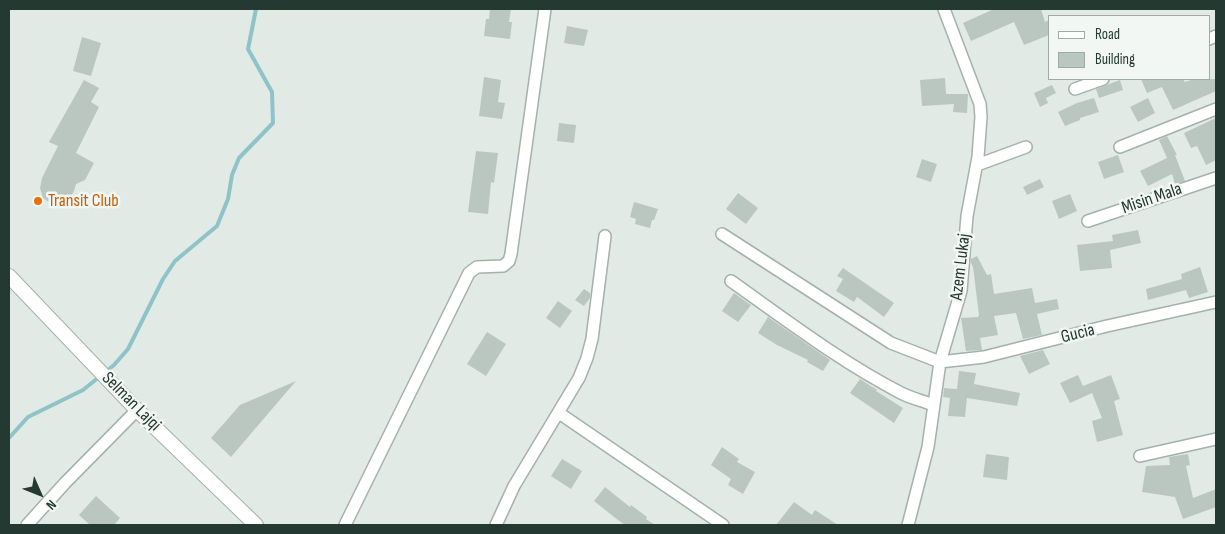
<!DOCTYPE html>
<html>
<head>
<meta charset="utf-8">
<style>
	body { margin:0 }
	#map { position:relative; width:1225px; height:534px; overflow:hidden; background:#e2eae6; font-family:"Sofia Sans Condensed",sans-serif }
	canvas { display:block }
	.frame { position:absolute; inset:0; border:10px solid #243932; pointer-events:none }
	.legend { position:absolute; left:1048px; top:15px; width:162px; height:65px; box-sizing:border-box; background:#f2f7f4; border:1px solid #a0aba6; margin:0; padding:6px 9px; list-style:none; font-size:15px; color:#243932 }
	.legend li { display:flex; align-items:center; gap:10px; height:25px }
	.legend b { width:25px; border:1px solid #a0aba6 }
	.north { position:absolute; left:15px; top:469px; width:50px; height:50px; -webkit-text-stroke:4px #f2f7f4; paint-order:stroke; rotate:134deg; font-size:14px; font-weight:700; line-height:20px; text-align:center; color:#243932 }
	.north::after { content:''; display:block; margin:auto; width:18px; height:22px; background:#243932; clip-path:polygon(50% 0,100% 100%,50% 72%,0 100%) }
</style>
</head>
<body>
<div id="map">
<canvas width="1225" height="534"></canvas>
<div class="frame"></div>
<ul class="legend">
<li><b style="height:6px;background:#fff"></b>Road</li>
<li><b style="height:14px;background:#bac7c1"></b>Building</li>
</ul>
<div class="north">N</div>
</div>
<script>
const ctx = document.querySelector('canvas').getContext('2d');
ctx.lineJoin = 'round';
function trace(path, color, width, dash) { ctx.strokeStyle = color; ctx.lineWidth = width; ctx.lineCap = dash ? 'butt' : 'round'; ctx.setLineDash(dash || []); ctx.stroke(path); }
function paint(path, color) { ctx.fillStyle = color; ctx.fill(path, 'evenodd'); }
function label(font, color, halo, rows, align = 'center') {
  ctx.font = font + ' "Sofia Sans Condensed",sans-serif'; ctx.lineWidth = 5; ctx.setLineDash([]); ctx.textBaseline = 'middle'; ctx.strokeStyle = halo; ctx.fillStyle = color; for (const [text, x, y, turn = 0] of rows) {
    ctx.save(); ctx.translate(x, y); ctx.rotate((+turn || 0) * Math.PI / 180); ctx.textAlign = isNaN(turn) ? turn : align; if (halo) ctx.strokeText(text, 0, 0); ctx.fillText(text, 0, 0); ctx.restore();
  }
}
const stream = new Path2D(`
	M 9,438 L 28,417 L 83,390 L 114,365 L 128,349 L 163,279 L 175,261 L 217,226 L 228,199 L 232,175 L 239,158 L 273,123 L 272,92 L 248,49 L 256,9`);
const building = new Path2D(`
	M 490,9 L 511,9 L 509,22 L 512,22 L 510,39 L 484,36 L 486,19 L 489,19 Z
	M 994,9 L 1041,9 L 1045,22 L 1049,20 L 1049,35 L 1024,45 L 1014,22 L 971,41 L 963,23 Z
	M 567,26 L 588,30 L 584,46 L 564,43 Z
	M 82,37 L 101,43 L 91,76 L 73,71 Z
	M 484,77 L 501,80 L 498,102 L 505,103 L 502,119 L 479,116 Z
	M 945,78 L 946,94 L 968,94 L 967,113 L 953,112 L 954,104 L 922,106 L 920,80 Z
	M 1141,79 L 1183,79 L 1185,82 L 1194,79 L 1216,79 L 1216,91 L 1173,110 L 1162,87 L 1147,93 Z
	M 84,80 L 99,88 L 91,102 L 99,107 L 76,153 L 94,163 L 85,180 L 76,184 L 74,191 L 69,200 L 60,205 L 52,204 L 43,198 L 40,188 L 42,178 L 58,146 L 49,142 Z
	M 1120,80 L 1123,90 L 1099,98 L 1096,89 Z
	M 1052,85 L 1056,93 L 1046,98 L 1048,103 L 1040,107 L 1034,93 Z
	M 1094,98 L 1099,112 L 1080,118 L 1080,120 L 1065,126 L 1058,112 L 1077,103 Z
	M 1148,98 L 1155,113 L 1138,122 L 1130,107 Z
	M 1216,118 L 1216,160 L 1206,165 L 1197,146 L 1191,148 L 1184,133 Z
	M 559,123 L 576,125 L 574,143 L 557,141 Z
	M 1167,136 L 1177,155 L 1175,155 L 1185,181 L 1175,184 L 1172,174 L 1148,186 L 1140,171 L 1167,158 L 1159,140 Z
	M 476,151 L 498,153 L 494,183 L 491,182 L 488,214 L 468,212 Z
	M 1118,155 L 1124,172 L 1104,179 L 1098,162 Z
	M 922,159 L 937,164 L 931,182 L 916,177 Z
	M 1040,179 L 1044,187 L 1027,195 L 1023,187 Z
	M 738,193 L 758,208 L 746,224 L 726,209 Z
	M 1070,194 L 1077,211 L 1059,219 L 1052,201 Z
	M 634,202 L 658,209 L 654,220 L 652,220 L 650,228 L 635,224 L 636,219 L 630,217 Z
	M 1138,230 L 1141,243 L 1110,250 L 1112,268 L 1080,271 L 1077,245 L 1113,241 L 1112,235 Z
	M 977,256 L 987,275 L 991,274 L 994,294 L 1032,288 L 1035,303 L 1057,299 L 1059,309 L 1037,314 L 1042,335 L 1023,339 L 1016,313 L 994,316 L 998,335 L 980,338 L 982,350 L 966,351 L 961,318 L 978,317 L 979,315 L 973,267 L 971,263 L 971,259 Z
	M 1200,267 L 1208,292 L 1189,298 L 1186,290 L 1148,300 L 1146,289 L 1182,279 L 1181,274 Z
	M 843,268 L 894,303 L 884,317 L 857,297 L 854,302 L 836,291 L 843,279 L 837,276 Z
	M 584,289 L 590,293 L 590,298 L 584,306 L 575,300 Z
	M 734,293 L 751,305 L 738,322 L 722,311 Z
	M 558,301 L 572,311 L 560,328 L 546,318 Z
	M 768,317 L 830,360 L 823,371 L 807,362 L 808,360 L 777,345 L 758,333 Z
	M 487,332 L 506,344 L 486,376 L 467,364 Z
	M 1043,350 L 1050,364 L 1029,374 L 1020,356 Z
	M 959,371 L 976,373 L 974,384 L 1020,393 L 1017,406 L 967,398 L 965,417 L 948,416 L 950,398 L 943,397 L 944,388 L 957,389 Z
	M 1078,375 L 1083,386 L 1111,375 L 1120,399 L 1114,401 L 1123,435 L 1097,442 L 1092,421 L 1102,418 L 1092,393 L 1070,403 L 1060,383 Z
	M 860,379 L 877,390 L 876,391 L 903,408 L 894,423 L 850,393 Z
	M 296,381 L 231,457 L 211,438 L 240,405 Z
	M 722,447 L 739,459 L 737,462 L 755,472 L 743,494 L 728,485 L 731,479 L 711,465 Z
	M 986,454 L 1009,457 L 1007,480 L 983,477 Z
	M 1188,454 L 1190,465 L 1186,466 L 1193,498 L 1216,489 L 1216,507 L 1183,519 L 1175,497 L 1142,492 L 1146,466 L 1170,465 L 1169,457 Z
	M 562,459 L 582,471 L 571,489 L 551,476 Z
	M 605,487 L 630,507 L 631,505 L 647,517 L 646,519 L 655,525 L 625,525 L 614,517 L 594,501 Z
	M 96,496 L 120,518 L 114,525 L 90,525 L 79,515 Z
	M 794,502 L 812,515 L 815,510 L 838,525 L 776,525 Z`);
const minor = new Path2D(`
	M 1209,39 L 1216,36
	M 1075,89 L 1103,79
	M 1120,147 L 1216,109
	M 977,165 L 1026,147
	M 1088,221 L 1216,178
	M 722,234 L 891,343 L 940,362 L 984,357 L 1107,326 L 1216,302
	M 731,281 C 786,320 841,362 901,393 C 911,398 923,401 933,405
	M 559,413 L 723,525
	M 1140,456 L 1216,439
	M 27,525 L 65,483 L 137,410
	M 345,525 L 469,273 L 477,267 L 503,266 L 509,261 L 511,254 L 545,9
	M 496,525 L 514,486 L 579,378 L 587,358 L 592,339 L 605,236
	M 908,525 L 928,447 L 940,362 L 961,291 L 967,216 L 978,157 L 981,117 L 980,104 L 944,9`);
const tertiary = new Path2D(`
	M 9,276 L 137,410 L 256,525`);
const markers = [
	[38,201,5,"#e8710a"]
];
const streetNames = [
	["Misin Mala",1152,199,-19],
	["Azem Lukaj",961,267,-83],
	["Gucia",1078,334,-14],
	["Selman Lajqi",131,402,45]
];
const foodNames = [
	["Transit Club",48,201]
];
trace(stream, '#90c3c8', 4);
paint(building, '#bac7c1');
trace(minor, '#a5b1ac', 14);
trace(tertiary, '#a5b1ac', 16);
trace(minor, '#fff', 11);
trace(tertiary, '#fff', 14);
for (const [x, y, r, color] of markers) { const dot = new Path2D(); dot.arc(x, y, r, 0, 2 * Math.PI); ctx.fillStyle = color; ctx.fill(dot); trace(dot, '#f2f7f4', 2); }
label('18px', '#243932', '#f2f7f4', streetNames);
label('18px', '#c56008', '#f2f7f4', foodNames, 'left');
</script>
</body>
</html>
